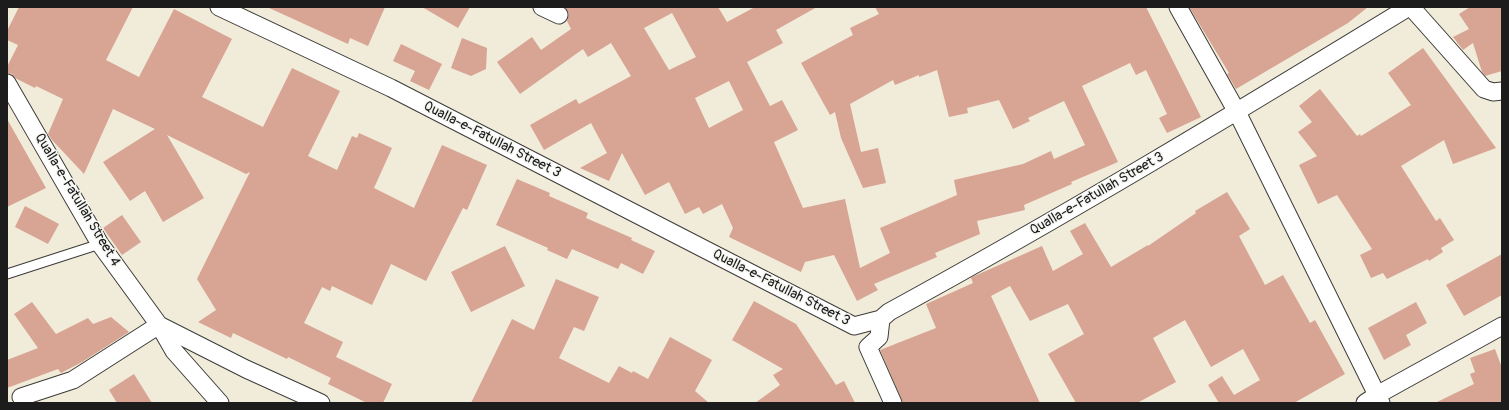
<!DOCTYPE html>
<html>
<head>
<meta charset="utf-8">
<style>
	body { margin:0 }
	#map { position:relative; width:1509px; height:410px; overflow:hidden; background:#f1ebd9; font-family:Pangolin,sans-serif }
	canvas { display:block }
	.frame { position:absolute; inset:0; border:8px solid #1c1c1c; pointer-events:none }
</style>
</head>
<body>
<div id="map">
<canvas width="1509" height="410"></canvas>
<div class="frame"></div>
</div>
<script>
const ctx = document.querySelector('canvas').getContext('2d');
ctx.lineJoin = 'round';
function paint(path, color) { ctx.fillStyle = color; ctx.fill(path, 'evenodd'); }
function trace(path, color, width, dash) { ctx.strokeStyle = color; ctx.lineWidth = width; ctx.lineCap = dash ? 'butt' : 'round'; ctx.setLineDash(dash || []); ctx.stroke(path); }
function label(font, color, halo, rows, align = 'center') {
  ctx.font = font + ' Pangolin,sans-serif'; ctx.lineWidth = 3; ctx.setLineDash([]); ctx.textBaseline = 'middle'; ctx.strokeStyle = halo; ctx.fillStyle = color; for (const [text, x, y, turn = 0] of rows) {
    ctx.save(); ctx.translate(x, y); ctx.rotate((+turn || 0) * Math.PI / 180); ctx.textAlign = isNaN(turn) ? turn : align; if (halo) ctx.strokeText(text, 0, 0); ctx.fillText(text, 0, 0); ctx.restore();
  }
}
const building = new Path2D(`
	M 19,7 L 133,7 L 106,60 L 139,77 L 174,9 L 232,39 L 202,97 L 263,127 L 292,68 L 340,91 L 308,156 L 337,170 L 352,136 L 357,138 L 359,133 L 392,148 L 374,188 L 414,208 L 442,145 L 487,165 L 467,210 L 463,208 L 426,281 L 391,264 L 372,305 L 332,286 L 330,291 L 322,287 L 304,323 L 343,342 L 336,357 L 392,384 L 383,403 L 367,403 L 328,384 L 331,378 L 288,357 L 287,359 L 233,333 L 231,338 L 198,322 L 216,310 L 197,279 L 250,172 L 246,174 L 167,135 L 204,198 L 163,222 L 145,191 L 130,201 L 103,162 L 155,129 L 113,109 L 84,174 L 52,140 L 48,134 L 63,99 L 36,86 L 35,88 L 15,78 L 12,74 L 7,73 L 7,67 L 18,45 L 7,40 L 7,31 Z
	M 267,7 L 385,7 L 368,46 L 350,38 L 348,44 Z
	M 422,7 L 470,7 L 458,28 Z
	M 565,7 L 718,7 L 727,22 L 755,7 L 817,7 L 776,30 L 783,43 L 747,62 L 770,106 L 782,100 L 798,130 L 774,142 L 803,208 L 845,199 L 860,268 L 890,253 L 880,228 L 957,195 L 954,180 L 1023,164 L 1051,151 L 1054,159 L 1085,145 L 1064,101 L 1028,118 L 1030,121 L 1013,129 L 999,100 L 967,108 L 968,113 L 949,117 L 937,70 L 919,77 L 919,75 L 895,85 L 893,80 L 850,104 L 861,152 L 878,148 L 886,183 L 863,188 L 841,138 L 835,112 L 830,115 L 801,63 L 853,35 L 850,28 L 879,14 L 875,7 L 1146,7 L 1201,117 L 1167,133 L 1159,118 L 1167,114 L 1146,70 L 1136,75 L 1130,63 L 1082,86 L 1118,162 L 1071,182 L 1072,184 L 1024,205 L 1025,210 L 977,221 L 980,234 L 935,253 L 937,257 L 874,284 L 878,290 L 857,301 L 834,255 L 805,262 L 801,272 L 729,237 L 733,228 L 722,204 L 703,214 L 699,207 L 685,214 L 669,182 L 645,195 L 622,153 L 609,181 L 580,168 L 607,153 L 591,123 L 544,150 L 530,125 L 576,99 L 579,104 L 631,76 L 611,43 L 588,57 L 583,49 L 520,94 L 497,62 L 532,37 L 541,50 L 571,29 L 567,21 L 569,14 ZM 672,13 L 696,57 L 669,70 L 644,28 ZM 729,81 L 743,110 L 709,128 L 695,98 Z
	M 1189,7 L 1368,7 L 1348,23 L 1236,89 L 1227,74 L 1229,73 Z
	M 1470,7 L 1502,7 L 1502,71 L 1485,76 L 1482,72 L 1473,43 L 1463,50 L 1453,37 L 1469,29 L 1459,14 Z
	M 462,38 L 487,48 L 486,69 L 471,76 L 451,68 Z
	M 401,44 L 442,64 L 429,90 L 410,81 L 415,71 L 393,61 Z
	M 1423,48 L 1496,148 L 1453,164 L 1444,140 L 1401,166 L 1436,221 L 1440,218 L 1454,240 L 1441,248 L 1443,252 L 1429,261 L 1428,259 L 1387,279 L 1383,273 L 1371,278 L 1360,255 L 1372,249 L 1337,195 L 1318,204 L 1299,165 L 1317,156 L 1298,132 L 1312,122 L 1299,106 L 1320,89 L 1357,136 L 1360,134 L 1361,136 L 1411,105 L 1388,73 Z
	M 7,119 L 46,188 L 7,207 Z
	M 517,179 L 550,193 L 549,196 L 588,213 L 586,218 L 632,238 L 631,240 L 655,251 L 643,274 L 621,263 L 618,269 L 572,249 L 567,259 L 547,250 L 548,248 L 496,225 Z
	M 1227,192 L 1250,229 L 1239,236 L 1265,285 L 1283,275 L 1310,323 L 1315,320 L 1345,374 L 1294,403 L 1219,403 L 1208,385 L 1222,376 L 1234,395 L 1260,380 L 1243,349 L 1211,367 L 1185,320 L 1153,338 L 1176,382 L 1137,403 L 1076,403 L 1048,354 L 1084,334 L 1068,304 L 1030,321 L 1010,286 L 991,296 L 1040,403 L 903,403 L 880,350 L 936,328 L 926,304 L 973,283 L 971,278 L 972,277 L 1042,246 L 1053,271 L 1083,254 L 1070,231 L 1085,223 L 1111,267 L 1148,245 L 1148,246 L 1196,213 L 1195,211 Z
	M 25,206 L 59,224 L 48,244 L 15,227 Z
	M 122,215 L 141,242 L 122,255 L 103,228 Z
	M 505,246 L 525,286 L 471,312 L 451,272 Z
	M 1502,254 L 1502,295 L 1464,316 L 1446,285 Z
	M 556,279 L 599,297 L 584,331 L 574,327 L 559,358 L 609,383 L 619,366 L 632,373 L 633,371 L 648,379 L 670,337 L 712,360 L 695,391 L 709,403 L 471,403 L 512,319 L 534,330 Z
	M 754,301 L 796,324 L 836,385 L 844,381 L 855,403 L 755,403 L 780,385 L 773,375 L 783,369 L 732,340 Z
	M 32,302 L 56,334 L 88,318 L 93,324 L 111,317 L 129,332 L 82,362 L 61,373 L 58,369 L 7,388 L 7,360 L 38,348 L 14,314 Z
	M 1416,302 L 1427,323 L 1406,335 L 1411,345 L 1384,360 L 1368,328 Z
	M 1495,349 L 1502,368 L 1502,403 L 1435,403 L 1474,384 L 1470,374 L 1475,372 L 1470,358 Z
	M 134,374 L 152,403 L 117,403 L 109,390 Z`);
const lane = new Path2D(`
	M 7,274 L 100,244`);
const street = new Path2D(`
	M 219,7 L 391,88 L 854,326 L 881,319 L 889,312 C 1065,216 1237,112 1409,7
	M 542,7 L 559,15
	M 1178,7 L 1237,112 L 1381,403
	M 1411,7 L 1484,89 L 1493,92 L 1502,91
	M 7,83 L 100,244 L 159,325 L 246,369 L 321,403
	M 881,319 L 879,337 L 868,347 L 893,403
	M 21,397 L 73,380 L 159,325 L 174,351 L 220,403
	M 1365,403 L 1377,395 L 1502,326`);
const streetNames = [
	["Qualla-e-Fatullah Street 3",492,140,27],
	["Qualla-e-Fatullah Street 3",1097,194,-30],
	["Qualla-e-Fatullah Street 4",77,200,59],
	["Qualla-e-Fatullah Street 3",781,288,27]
];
paint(building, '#d8a493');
trace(lane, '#3c3b38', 11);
trace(street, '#3c3b38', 19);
trace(lane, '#fff', 9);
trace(street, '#fff', 17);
label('14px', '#1c1c1c', '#f6f6f2', streetNames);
</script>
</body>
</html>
